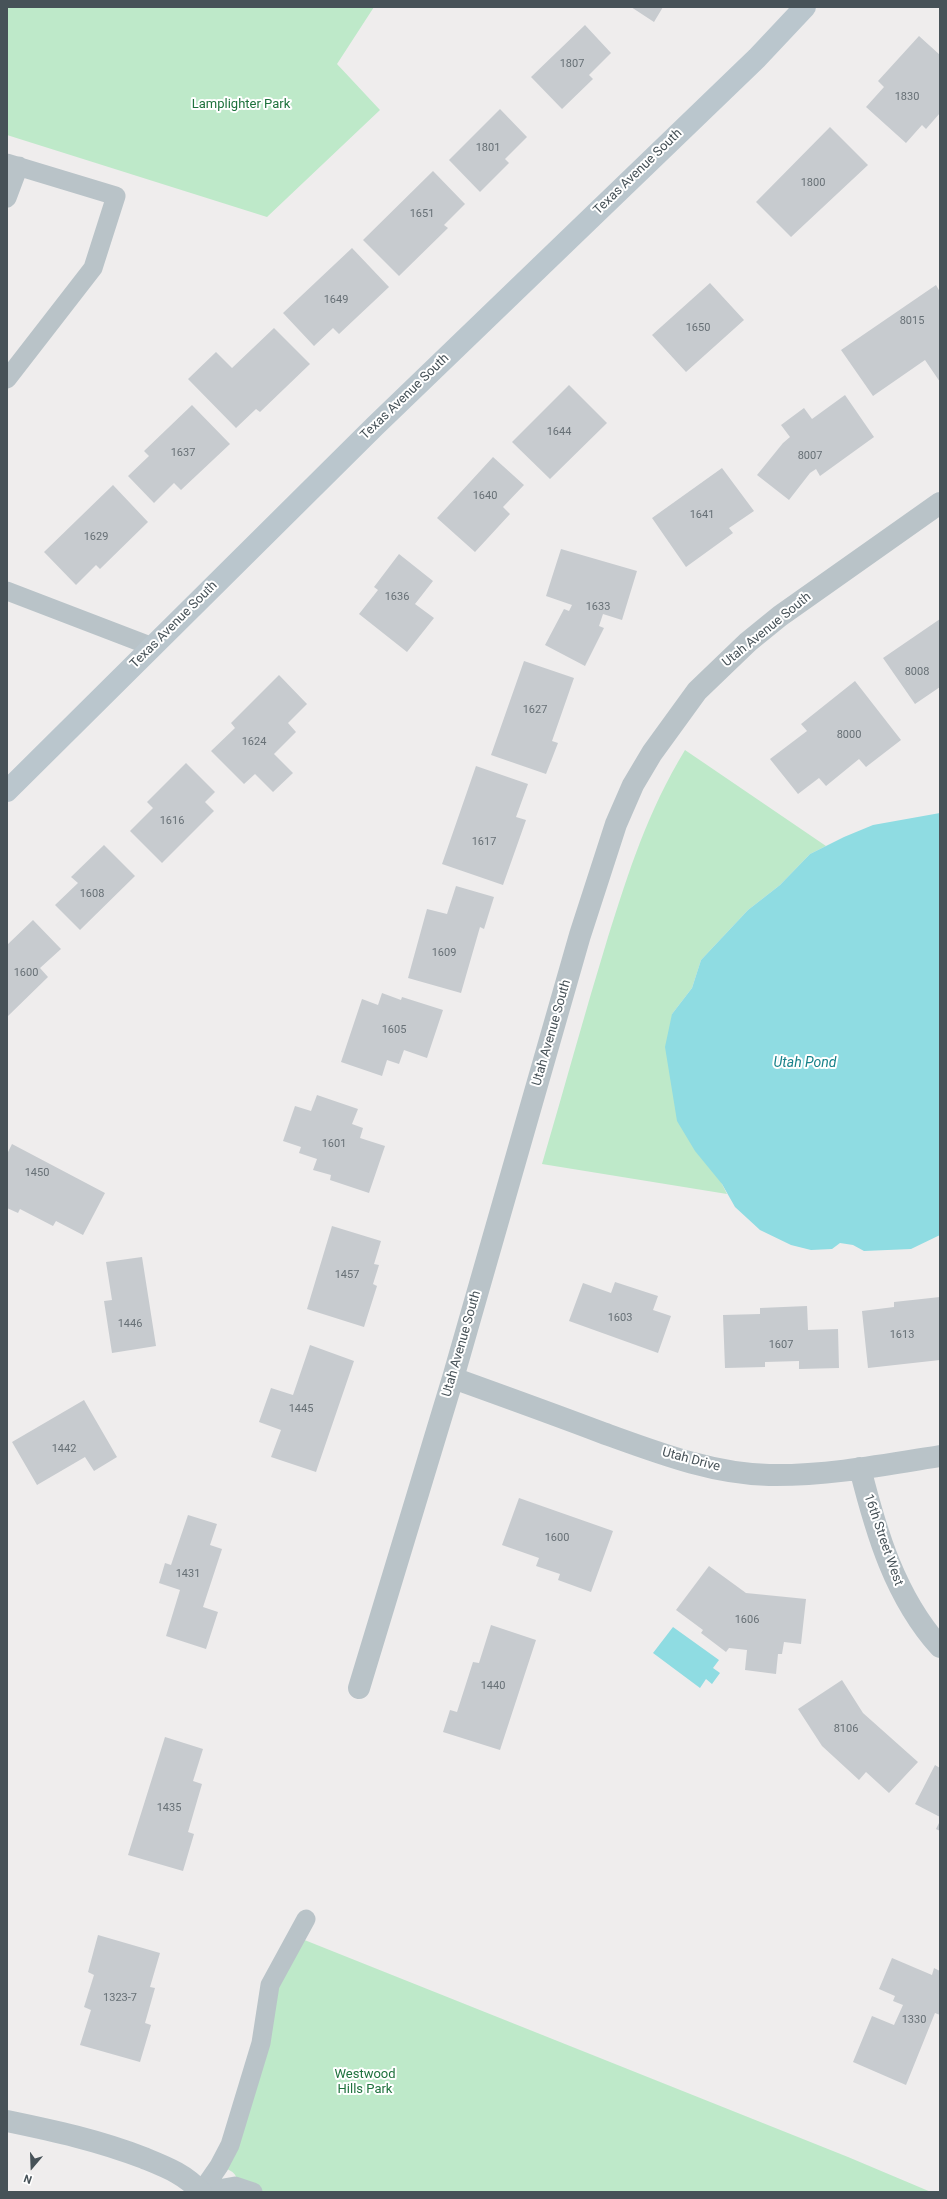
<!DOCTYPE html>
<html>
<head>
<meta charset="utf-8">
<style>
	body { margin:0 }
	#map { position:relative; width:947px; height:2199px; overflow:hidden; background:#efeded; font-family:Roboto,sans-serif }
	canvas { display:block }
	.frame { position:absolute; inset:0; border:8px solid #475258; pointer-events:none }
	.north { position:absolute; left:12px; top:2147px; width:40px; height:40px; -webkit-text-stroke:3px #fff; paint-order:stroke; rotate:199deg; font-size:11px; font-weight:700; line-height:16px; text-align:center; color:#475258 }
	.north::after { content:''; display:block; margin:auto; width:14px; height:18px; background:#475258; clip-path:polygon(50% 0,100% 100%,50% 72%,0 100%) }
</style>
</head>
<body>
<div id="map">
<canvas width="947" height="2199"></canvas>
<div class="frame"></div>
<div class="north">N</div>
</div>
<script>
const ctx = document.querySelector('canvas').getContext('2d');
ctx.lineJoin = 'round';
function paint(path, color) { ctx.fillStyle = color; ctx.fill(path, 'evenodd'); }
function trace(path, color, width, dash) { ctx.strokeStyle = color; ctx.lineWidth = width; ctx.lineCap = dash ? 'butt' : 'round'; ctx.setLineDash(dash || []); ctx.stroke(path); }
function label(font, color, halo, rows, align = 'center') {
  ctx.font = font + ' Roboto,sans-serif'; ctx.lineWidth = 4; ctx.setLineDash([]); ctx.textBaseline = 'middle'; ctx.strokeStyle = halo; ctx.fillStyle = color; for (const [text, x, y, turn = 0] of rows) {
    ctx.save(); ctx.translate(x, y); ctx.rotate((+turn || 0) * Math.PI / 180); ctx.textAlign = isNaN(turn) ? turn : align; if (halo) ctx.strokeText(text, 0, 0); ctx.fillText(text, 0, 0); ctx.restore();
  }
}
const green = new Path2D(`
	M 7,7 L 374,7 L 337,64 L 380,110 L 267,217 L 7,135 Z
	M 685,750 L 826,846 L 810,854 L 780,885 L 748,910 L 701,960 L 692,988 L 672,1014 L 722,1184 L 727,1194 L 542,1164 C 564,1089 585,1012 608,937 C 630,868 647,813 685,750 Z
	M 297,1937 L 848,2157 L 931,2192 L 235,2192 C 240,2174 235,2172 219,2166 L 265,2021 Z`);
const water = new Path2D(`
	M 940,813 L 940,1235 L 911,1249 L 864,1251 L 853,1245 L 840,1243 L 832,1249 L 811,1250 L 791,1245 L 760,1230 L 735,1207 L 722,1184 L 695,1151 L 677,1121 L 665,1047 L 672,1014 L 692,988 L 701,960 L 748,910 L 780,885 L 810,854 L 844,837 L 873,825 Z
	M 673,1627 L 719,1660 L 713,1668 L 720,1673 L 712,1684 L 706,1679 L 700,1688 L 653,1653 Z`);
const building = new Path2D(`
	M 631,7 L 663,7 L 654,22 Z
	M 585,25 L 611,53 L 589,75 L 593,79 L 562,109 L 531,77 Z
	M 919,36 L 940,55 L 940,113 L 926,129 L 922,125 L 906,143 L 866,107 L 884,87 L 878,81 Z
	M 500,109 L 527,137 L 505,159 L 509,163 L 480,192 L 449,160 Z
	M 830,127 L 868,165 L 791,237 L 756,202 Z
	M 433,171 L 465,204 L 444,225 L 448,228 L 399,276 L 363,240 Z
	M 352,248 L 389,287 L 339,334 L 333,328 L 314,346 L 283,313 Z
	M 710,283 L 744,320 L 686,372 L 652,335 Z
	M 936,285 L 940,292 L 940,382 L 925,360 L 873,396 L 841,350 Z
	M 274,328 L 310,364 L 260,412 L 256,409 L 236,428 L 188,379 L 216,352 L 232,368 Z
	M 569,385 L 607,423 L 550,479 L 512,442 Z
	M 845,395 L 874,437 L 820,476 L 816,469 L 810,473 L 789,500 L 757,475 L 783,443 L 790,437 L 781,425 L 804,408 L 812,419 Z
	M 192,405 L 230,444 L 181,490 L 174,483 L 154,503 L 128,476 L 149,456 L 144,451 Z
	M 493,457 L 524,485 L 503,507 L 510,514 L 475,552 L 437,518 Z
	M 722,468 L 754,511 L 729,528 L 733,533 L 686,567 L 652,518 Z
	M 113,485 L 148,522 L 100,569 L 96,565 L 76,585 L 44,552 Z
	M 561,549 L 637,571 L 622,620 L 603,614 L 599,626 L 604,628 L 585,666 L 545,645 L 564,609 L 569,611 L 572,605 L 546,596 Z
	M 399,554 L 433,581 L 415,604 L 434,618 L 407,652 L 359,614 L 378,590 L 374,587 Z
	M 940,619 L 940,687 L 915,704 L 883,658 Z
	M 524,661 L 574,678 L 552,741 L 558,743 L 546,774 L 491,755 Z
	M 279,675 L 307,704 L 288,723 L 296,732 L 274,754 L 293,773 L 273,792 L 255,774 L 244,784 L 211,751 L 235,728 L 231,723 Z
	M 855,681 L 901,740 L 866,767 L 859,759 L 826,786 L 819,778 L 798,794 L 770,759 L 807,731 L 801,724 Z
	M 186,763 L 215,792 L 205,802 L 214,811 L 162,863 L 130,831 L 153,808 L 147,802 Z
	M 476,766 L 528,784 L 516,817 L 526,820 L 503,885 L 442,864 Z
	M 104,845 L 135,876 L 80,930 L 55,905 L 78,883 L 71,877 Z
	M 456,886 L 494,897 L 484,929 L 480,927 L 461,993 L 408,978 L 427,909 L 447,914 Z
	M 33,920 L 61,949 L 40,968 L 48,977 L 7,1017 L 7,945 Z
	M 382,993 L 401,1000 L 402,997 L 443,1010 L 427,1058 L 404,1050 L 399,1064 L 387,1060 L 382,1076 L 341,1062 L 362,999 L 378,1005 Z
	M 317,1095 L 358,1109 L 352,1124 L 363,1128 L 360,1138 L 385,1146 L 369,1193 L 330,1180 L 331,1175 L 313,1170 L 317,1159 L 299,1153 L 301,1147 L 283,1141 L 295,1106 L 311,1111 Z
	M 12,1144 L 105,1193 L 83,1235 L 56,1221 L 53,1226 L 20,1209 L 18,1213 L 7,1208 L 7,1154 Z
	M 332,1226 L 381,1241 L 374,1264 L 379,1265 L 373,1284 L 377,1286 L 364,1327 L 307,1309 Z
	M 142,1257 L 156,1346 L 112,1353 L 104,1301 L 112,1300 L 106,1262 Z
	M 615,1282 L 658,1296 L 653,1310 L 671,1316 L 658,1353 L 569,1321 L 583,1283 L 611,1293 Z
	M 940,1297 L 940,1360 L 868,1368 L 862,1311 L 894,1307 L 894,1302 Z
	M 807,1306 L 808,1330 L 838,1329 L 839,1368 L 799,1369 L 799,1361 L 765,1362 L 765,1367 L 725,1368 L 723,1315 L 760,1314 L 760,1308 Z
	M 310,1345 L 354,1361 L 316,1472 L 271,1457 L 281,1430 L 259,1422 L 271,1388 L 293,1395 Z
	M 84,1400 L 117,1457 L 94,1471 L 85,1457 L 37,1485 L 12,1442 Z
	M 519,1498 L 613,1531 L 591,1592 L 558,1580 L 560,1574 L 536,1566 L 539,1558 L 502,1545 Z
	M 188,1515 L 217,1524 L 210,1545 L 222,1549 L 203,1607 L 218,1612 L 206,1649 L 166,1636 L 180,1590 L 159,1583 L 165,1563 L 171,1565 Z
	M 709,1566 L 746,1593 L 806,1599 L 801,1644 L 784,1642 L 782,1654 L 778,1654 L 776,1674 L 745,1670 L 747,1650 L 729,1648 L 726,1652 L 701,1633 L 703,1630 L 676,1610 Z
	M 491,1625 L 536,1640 L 500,1750 L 443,1732 L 450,1710 L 457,1712 L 473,1662 L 479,1663 Z
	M 842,1680 L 863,1713 L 918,1762 L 889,1793 L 866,1772 L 859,1780 L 822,1746 L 798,1709 Z
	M 165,1737 L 203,1749 L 193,1781 L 202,1784 L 188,1832 L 194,1834 L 183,1871 L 128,1855 Z
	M 935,1765 L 940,1768 L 940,1817 L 915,1804 Z
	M 940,1821 L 940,1831 L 936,1829 Z
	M 98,1935 L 160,1953 L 150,1987 L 155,1988 L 145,2023 L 151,2025 L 140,2062 L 80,2045 L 91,2010 L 84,2007 L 94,1975 L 88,1972 Z
	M 892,1958 L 932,1975 L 934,1968 L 940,1971 L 940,2015 L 935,2013 L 906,2085 L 853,2062 L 872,2016 L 894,2025 L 903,2005 L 893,2001 L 895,1996 L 879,1989 Z`);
const lane = new Path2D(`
	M 7,163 L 116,196 L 93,268 L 7,379
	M 7,198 L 19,166
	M 7,591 L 153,647
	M 201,2192 L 219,2166 L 230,2145 L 261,2043 L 270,1985 L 306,1919
	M 201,2192 L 235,2186 L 253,2192`);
const street = new Path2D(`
	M 453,1378 C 503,1396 553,1414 603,1433 C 656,1452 712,1474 769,1475 C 826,1476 884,1465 940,1456
	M 860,1468 C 876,1532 895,1597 940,1647
	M 359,1688 L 453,1378 L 580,935 L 616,824 L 633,785 L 652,753 L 697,691 L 748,642 L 780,616 L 940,503
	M 7,2121 C 55,2131 97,2140 144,2158 C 166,2167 185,2174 201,2192`);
const secondary = new Path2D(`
	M 7,791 L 375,426 L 757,58 L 805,7`);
const numberNames = [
	["1807",572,64],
	["1830",907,97],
	["1801",488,148],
	["1800",813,183],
	["1651",422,214],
	["1649",336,300],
	["8015",912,321],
	["1650",698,328],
	["1644",559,432],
	["1637",183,453],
	["8007",810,456],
	["1640",485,496],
	["1641",702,515],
	["1629",96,537],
	["1636",397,597],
	["1633",598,607],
	["8008",917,672],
	["1627",535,710],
	["8000",849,735],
	["1624",254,742],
	["1616",172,821],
	["1617",484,842],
	["1608",92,894],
	["1609",444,953],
	["1600",26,973],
	["1605",394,1030],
	["1601",334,1144],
	["1450",37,1173],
	["1457",347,1275],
	["1603",620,1318],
	["1446",130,1324],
	["1613",902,1335],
	["1607",781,1345],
	["1445",301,1409],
	["1442",64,1449],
	["1600",557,1538],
	["1431",188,1574],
	["1606",747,1620],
	["1440",493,1686],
	["8106",846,1729],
	["1435",169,1808],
	["1323-7",120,1998],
	["1330",914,2020]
];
const parkNames = [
	["Lamplighter Park",241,105],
	["Westwood",365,2075],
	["Hills Park",365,2090]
];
const streetNames = [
	["Texas Avenue South",638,172,-44],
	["Texas Avenue South",405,397,-44],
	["Texas Avenue South",174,625,-45],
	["Utah Avenue South",767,630,-39],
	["Utah Avenue South",552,1033,-74],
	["Utah Avenue South",462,1344,-74],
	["Utah Drive",691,1460,15],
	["16th Street West",883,1540,71]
];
const waterNames = [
	["Utah Pond",805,1063]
];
paint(green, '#bee9c9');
paint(water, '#8fdce2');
paint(building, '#c7cbcf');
trace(lane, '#b9c3c8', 19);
trace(street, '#b9c3c8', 22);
trace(secondary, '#bac6cd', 22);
label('11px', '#677076', null, numberNames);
label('13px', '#1f723d', '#fff', parkNames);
label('13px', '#475258', '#fff', streetNames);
label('italic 14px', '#18828a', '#fff', waterNames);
</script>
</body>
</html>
